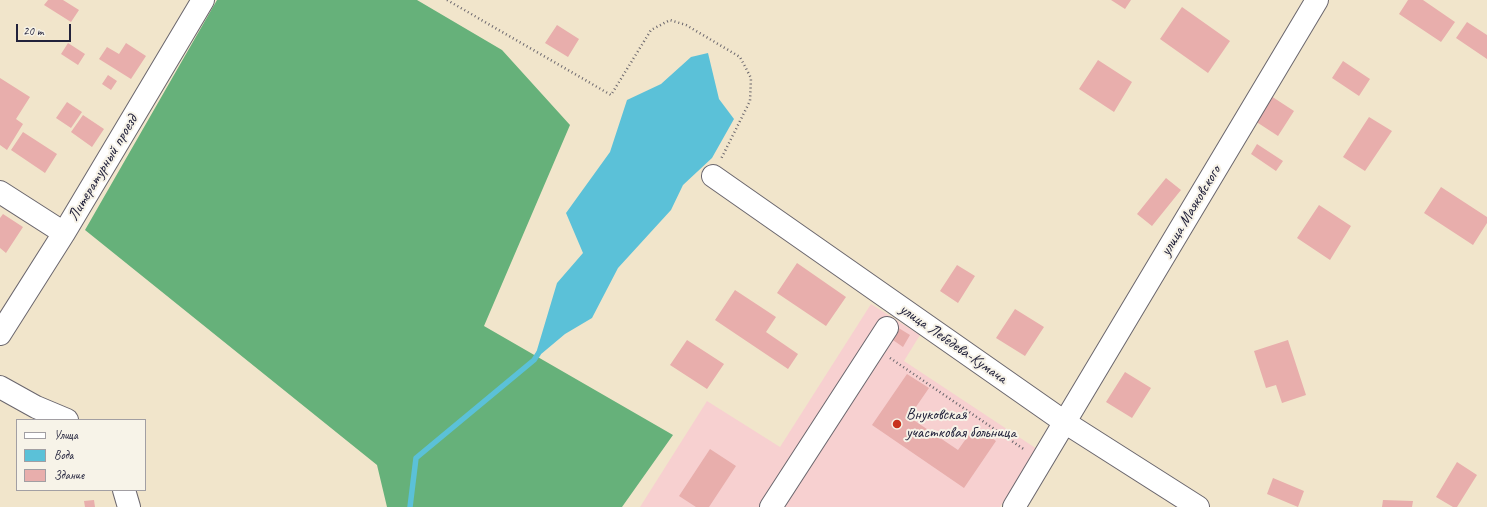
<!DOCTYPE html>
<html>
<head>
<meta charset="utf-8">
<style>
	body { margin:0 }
	#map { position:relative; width:1487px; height:507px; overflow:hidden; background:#f1e5cb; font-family:Caveat,sans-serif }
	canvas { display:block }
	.legend { position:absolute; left:16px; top:419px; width:130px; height:72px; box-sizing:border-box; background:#f7f3e8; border:1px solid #a29fa3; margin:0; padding:5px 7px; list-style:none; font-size:12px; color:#22223b }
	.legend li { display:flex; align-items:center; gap:8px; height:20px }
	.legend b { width:20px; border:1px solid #a29fa3 }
	.scale { position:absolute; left:16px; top:24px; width:55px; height:18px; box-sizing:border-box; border:2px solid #22223b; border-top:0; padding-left:5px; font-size:12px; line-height:14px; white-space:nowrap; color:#22223b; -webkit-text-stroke:3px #f7f3e8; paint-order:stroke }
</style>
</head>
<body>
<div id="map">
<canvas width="1487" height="507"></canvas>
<ul class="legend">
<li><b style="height:5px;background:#fff"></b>Улица</li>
<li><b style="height:11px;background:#5bc1d8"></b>Вода</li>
<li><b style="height:11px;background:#e8aeac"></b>Здание</li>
</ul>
<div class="scale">20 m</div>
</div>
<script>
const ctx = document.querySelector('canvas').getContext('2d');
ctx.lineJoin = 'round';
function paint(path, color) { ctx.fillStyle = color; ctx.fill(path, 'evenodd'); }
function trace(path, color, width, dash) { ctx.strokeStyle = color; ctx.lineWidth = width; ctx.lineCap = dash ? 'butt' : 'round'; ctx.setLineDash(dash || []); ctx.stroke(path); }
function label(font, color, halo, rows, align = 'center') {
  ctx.font = font + ' Caveat,sans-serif'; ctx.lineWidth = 4; ctx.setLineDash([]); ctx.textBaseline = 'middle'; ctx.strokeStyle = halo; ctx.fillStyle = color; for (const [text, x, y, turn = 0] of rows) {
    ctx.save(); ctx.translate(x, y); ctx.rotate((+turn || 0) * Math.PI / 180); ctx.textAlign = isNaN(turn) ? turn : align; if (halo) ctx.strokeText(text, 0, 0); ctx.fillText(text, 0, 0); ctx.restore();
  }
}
const built = new Path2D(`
	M 871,304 L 920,335 L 904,361 L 1037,449 L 1000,507 L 640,507 L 707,401 L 780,447 Z`);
const forest = new Path2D(`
	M 217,0 L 417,0 L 502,50 L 570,125 L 484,326 L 673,435 L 622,507 L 387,507 L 377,465 L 85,230 Z`);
const water = new Path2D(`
	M 708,53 L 719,99 L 734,119 L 712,158 L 683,185 L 671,210 L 618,268 L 592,318 L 565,334 L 534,360 L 557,283 L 583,253 L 566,213 L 610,152 L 627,100 L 661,84 L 691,57 Z`);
const stream = new Path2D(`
	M 410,507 L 416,458 L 534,360 L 538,354`);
const building = new Path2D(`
	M 48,0 L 63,0 L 79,10 L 71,22 L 44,5 Z
	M 1111,0 L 1131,0 L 1125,9 Z
	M 1408,0 L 1423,0 L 1455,22 L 1441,42 L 1399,14 Z
	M 1182,7 L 1230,41 L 1208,73 L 1160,39 Z
	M 1467,22 L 1487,35 L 1487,59 L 1456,38 Z
	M 557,25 L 579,39 L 568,57 L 545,43 Z
	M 68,43 L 85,54 L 78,65 L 61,54 Z
	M 126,43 L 146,56 L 131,79 L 99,59 L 107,47 L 119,54 Z
	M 1098,60 L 1132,82 L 1114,112 L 1079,89 Z
	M 1343,61 L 1370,79 L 1359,96 L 1332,78 Z
	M 108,75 L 117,81 L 111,90 L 102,84 Z
	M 0,78 L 30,97 L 16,119 L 23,124 L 7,150 L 0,145 Z
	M 1271,96 L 1294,111 L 1278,136 L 1255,121 Z
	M 67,102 L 82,112 L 71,128 L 56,118 Z
	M 83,115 L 104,129 L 92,147 L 71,132 Z
	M 1369,117 L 1392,131 L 1365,171 L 1343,157 Z
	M 23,132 L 57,154 L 45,173 L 11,150 Z
	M 1257,144 L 1283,161 L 1276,171 L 1251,154 Z
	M 1166,178 L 1181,190 L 1152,226 L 1137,214 Z
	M 1441,187 L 1487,217 L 1487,223 L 1473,245 L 1424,213 Z
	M 1319,205 L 1351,226 L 1330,260 L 1297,238 Z
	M 3,214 L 23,227 L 6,253 L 0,248 L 0,218 Z
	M 797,263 L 846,297 L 826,326 L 777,293 Z
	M 957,265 L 975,276 L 958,303 L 940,291 Z
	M 735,290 L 776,317 L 766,332 L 798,354 L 788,369 L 715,320 Z
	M 1015,309 L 1044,327 L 1025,356 L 996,338 Z
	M 897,327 L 910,335 L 903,347 L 890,338 Z
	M 687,340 L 724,364 L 707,389 L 670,365 Z
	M 1288,340 L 1306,395 L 1282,403 L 1276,385 L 1266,388 L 1254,351 Z
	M 1125,372 L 1151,388 L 1132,418 L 1106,402 Z
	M 907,374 L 929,388 L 909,417 L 958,450 L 975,426 L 996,441 L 964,488 L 872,425 Z
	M 710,449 L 736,466 L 709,507 L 696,507 L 679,496 Z
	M 1457,462 L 1477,475 L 1457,507 L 1453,507 L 1436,497 Z
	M 1273,478 L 1304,491 L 1298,507 L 1267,494 Z
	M 94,500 L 95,507 L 85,507 L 84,501 Z
	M 1383,500 L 1413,501 L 1412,507 L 1382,507 Z`);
const path = new Path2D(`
	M 447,0 L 611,95 L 651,30 L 670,20 L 686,25 L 740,57 L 751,78 L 750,101 L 721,159
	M 890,358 L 1025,450`);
const minor = new Path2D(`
	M 713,176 L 1066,423 L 1198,507
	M 0,192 L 64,233
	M 0,334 L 64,233 L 203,0
	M 0,387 L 36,407 L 67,420
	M 124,490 L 129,507
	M 771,507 L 887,328
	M 1014,507 L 1317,0`);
const markers = [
	[897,424,5,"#c8321e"]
];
const streetNames = [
	["Литературный проезд",103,168,-59],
	["улица Маяковского",1191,211,-59],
	["улица Лебедева-Кумача",953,344,35]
];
const poiNames = [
	["Внуковская",906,415],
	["участковая больница",906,433]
];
paint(built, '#f7d0d0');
paint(forest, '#66b17a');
paint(water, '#5bc1d8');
trace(stream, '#5bc1d8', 5.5);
paint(building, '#e8aeac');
trace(minor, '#6a666d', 24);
trace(path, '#6a666d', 2.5, [1, 3]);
trace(minor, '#fff', 22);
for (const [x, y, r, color] of markers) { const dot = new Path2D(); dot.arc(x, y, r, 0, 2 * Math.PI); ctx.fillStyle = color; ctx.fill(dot); trace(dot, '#f7f3e8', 1.5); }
label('16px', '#22223b', '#f7f3e8', streetNames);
label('16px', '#22223b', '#f7f3e8', poiNames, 'left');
</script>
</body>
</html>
